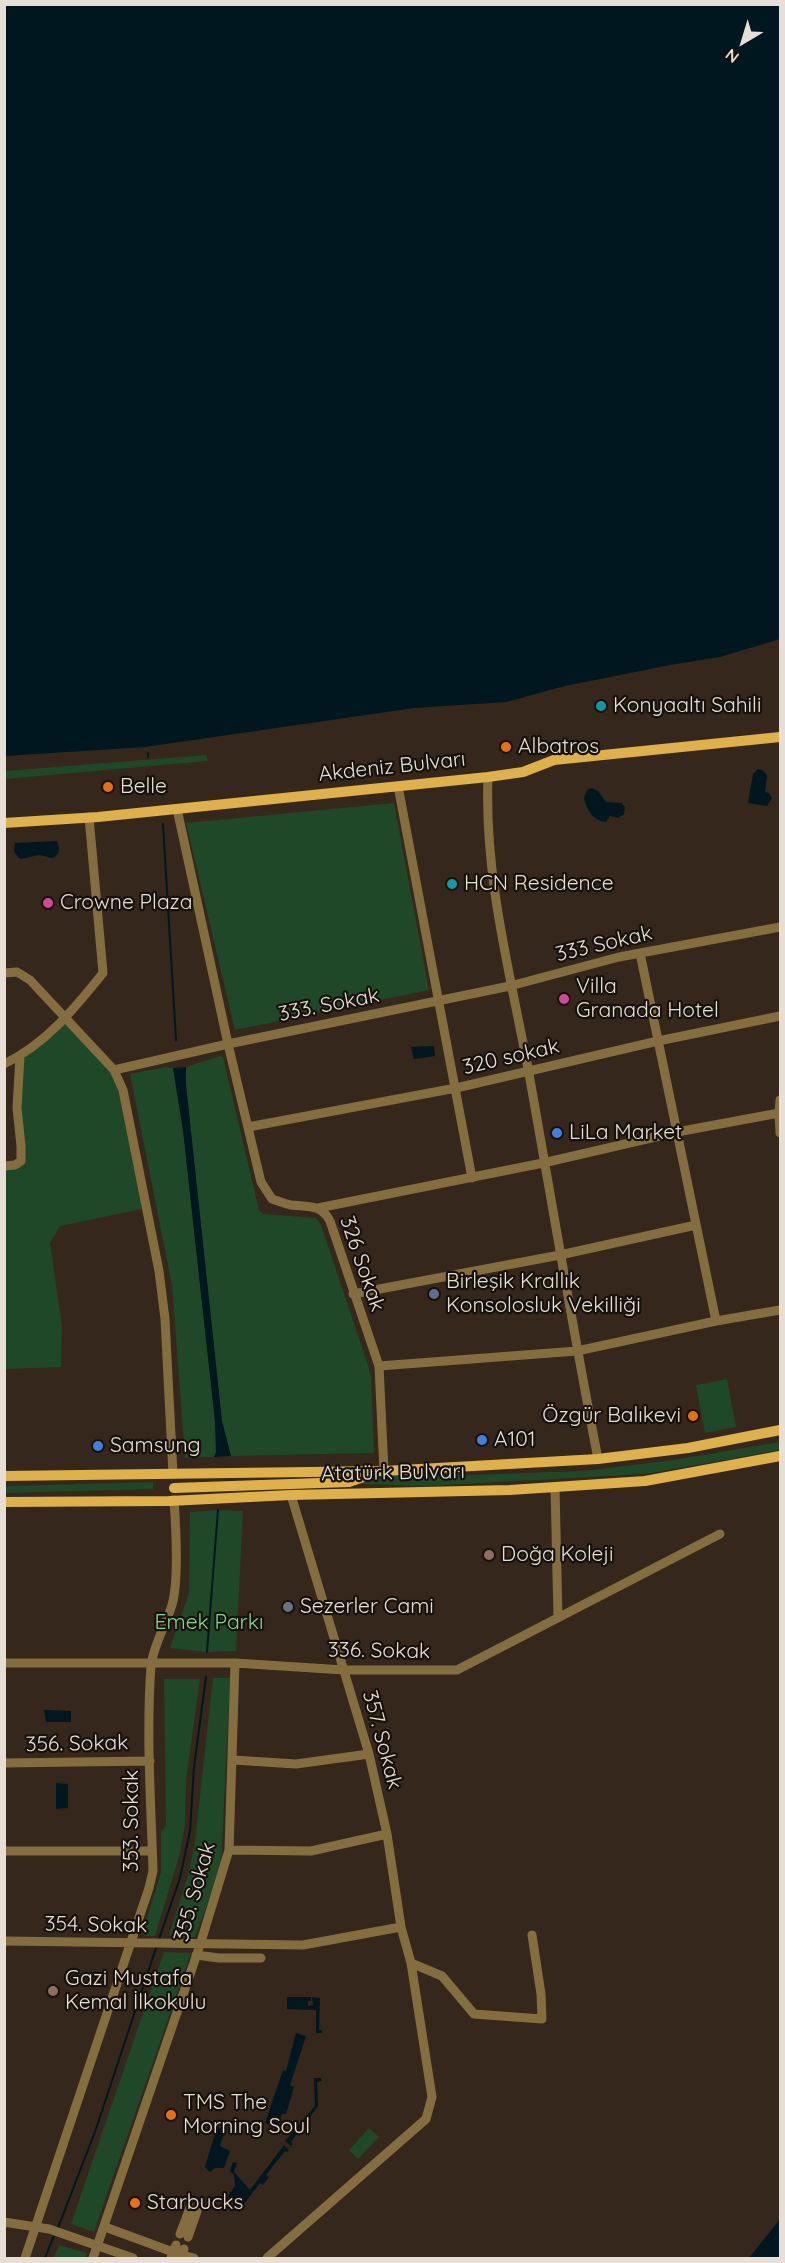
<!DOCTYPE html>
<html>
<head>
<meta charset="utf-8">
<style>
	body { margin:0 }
	#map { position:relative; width:785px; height:2263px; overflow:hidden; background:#35271b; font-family:Quicksand,sans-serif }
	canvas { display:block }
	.frame { position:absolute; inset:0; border:6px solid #e7ded6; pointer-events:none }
	.north { position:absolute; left:713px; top:12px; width:60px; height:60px; -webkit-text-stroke:4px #17110c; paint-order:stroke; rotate:218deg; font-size:16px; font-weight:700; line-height:24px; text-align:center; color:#e7ded6 }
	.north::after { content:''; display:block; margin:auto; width:21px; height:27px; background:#e7ded6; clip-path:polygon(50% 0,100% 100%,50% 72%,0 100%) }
</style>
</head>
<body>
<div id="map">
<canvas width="785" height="2263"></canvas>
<div class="frame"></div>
<div class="north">N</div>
</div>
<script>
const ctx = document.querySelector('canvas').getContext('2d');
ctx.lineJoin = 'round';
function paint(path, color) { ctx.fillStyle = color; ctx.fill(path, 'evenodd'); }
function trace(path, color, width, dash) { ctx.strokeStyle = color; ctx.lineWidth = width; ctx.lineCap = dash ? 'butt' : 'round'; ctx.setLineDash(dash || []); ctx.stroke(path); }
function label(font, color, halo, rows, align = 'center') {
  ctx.font = font + ' Quicksand,sans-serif'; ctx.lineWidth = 4.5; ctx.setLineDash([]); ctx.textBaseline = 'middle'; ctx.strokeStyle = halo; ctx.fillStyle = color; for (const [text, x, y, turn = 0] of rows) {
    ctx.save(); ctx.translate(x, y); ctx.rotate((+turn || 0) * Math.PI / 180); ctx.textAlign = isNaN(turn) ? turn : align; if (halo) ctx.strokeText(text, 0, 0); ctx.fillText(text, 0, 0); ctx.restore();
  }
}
const green = new Path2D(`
	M 206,755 L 208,761 L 5,779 L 5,771 Z
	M 394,803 L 429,990 L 235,1030 L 186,823 Z
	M 66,1018 L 114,1070 L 147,1208 L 60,1226 L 50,1243 L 62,1326 L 61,1367 L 5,1369 L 4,1166 L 21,1161 L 20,1056 Z
	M 220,1056 L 223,1057 L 259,1210 L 263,1214 L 316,1218 L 321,1225 L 368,1365 L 371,1376 L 374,1453 L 231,1456 L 229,1452 L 222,1421 L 186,1085 L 186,1067 Z
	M 166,1067 L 173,1068 L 183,1130 L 215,1421 L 216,1453 L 214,1457 L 185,1458 L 172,1285 L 130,1074 Z
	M 727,1379 L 736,1427 L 705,1433 L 696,1385 Z
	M 780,1442 L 780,1450 L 646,1474 L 425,1486 L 360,1484 L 394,1475 L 468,1475 L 583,1471 L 673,1460 Z
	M 153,1482 L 153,1489 L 5,1493 L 5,1486 Z
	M 218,1510 L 243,1511 L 236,1651 L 207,1652 L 170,1648 L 189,1593 L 190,1512 Z
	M 213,1678 L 230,1678 L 221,1868 L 195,1937 L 173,1937 L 169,1935 L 188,1875 L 195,1842 Z
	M 164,1679 L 200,1679 L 186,1780 L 185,1824 L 180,1853 L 155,1936 L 146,1936 L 142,1934 L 161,1872 L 161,1832 L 166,1826 Z
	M 164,1952 L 191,1953 L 94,2232 L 71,2224 Z
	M 369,2128 L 379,2137 L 358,2159 L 349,2150 Z
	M 59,2245 L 87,2253 L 85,2258 L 54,2258 Z`);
const water = new Path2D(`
	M 5,4 L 780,5 L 780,639 L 720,657 L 670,665 L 565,686 L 506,702 L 414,708 L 145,747 L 5,756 Z
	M 758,769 L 762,770 L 767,775 L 765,792 L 769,793 L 772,798 L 767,806 L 748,803 L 753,774 Z
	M 592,788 L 598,791 L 606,802 L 622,803 L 625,808 L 624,814 L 618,818 L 610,816 L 606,822 C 592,820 587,810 584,798 L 587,790 Z
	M 57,841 C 60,848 60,855 52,858 L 39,855 L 20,859 L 14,852 L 15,843 Z
	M 434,1046 L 435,1056 L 414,1059 L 411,1047 Z
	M 186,1067 L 186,1085 L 222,1421 L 231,1456 L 214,1457 L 216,1452 L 215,1421 L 183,1130 L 173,1068 Z
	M 44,1710 L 71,1711 L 71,1722 L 46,1722 Z
	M 56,1783 L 68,1784 L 68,1808 L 56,1809 Z
	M 287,1997 L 311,1997 L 311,2001 L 308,2001 L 308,2006 L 313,2005 L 312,1997 L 320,1998 L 319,2030 L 322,2030 L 322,2033 L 316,2033 L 316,2010 L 287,2009 Z
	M 296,2033 L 306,2036 L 290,2085 L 294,2087 L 286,2114 L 282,2114 L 277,2127 L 265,2123 L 283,2070 L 286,2071 Z
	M 314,2078 L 321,2078 L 322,2081 L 317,2082 L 318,2106 L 291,2142 L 293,2144 L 291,2146 L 285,2141 L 315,2106 Z
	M 217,2127 L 225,2130 L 220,2146 L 230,2151 L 224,2168 L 215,2168 L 210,2172 L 205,2167 Z
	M 284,2145 L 289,2150 L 287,2152 L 285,2151 L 266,2175 L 269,2177 L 263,2185 L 260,2183 L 240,2209 L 228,2196 L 235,2186 L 234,2175 L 230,2171 L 233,2162 L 237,2163 L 234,2172 L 250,2190 Z
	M 780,2219 L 780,2258 L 749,2258 Z`);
const stream = new Path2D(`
	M 148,753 L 148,757
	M 163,824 L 176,1040
	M 207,1652 L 218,1510
	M 159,1939 L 180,1878 L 190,1831 L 194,1767 L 206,1677
	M 58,2228 L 96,2129 L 157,1945
	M 45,2258 L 55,2233`);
const minor = new Path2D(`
	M 488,777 C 484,878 511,976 529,1074 C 552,1202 573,1331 598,1459
	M 398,786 L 472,1178
	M 177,809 L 228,1044 L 261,1182 L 272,1199 C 278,1201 285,1204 291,1205 C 308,1207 321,1204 330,1221 L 379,1366 L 384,1471
	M 640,953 L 716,1321
	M 4,973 L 17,972 L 30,980 L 114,1070 L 123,1090 L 159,1271 L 165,1319 L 173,1474
	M 4,1064 C 46,1044 75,1008 103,973 L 89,817
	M 114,1070 L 228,1044 L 510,986 L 619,957 L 780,927
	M 780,1100 L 779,1113 L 780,1133
	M 248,1127 L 456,1088 L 658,1041 L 780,1016
	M 4,1166 L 15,1165 L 21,1161 L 21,1146 L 17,1108 L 20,1056
	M 318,1208 L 543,1163 L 677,1132 L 779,1113
	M 353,1294 L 560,1255 L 696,1225
	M 379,1366 L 577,1351 L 716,1321 L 780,1310
	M 555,1487 L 558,1618
	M 4,1663 L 235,1663 L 344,1670 L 457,1670 L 720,1534
	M 233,1760 L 296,1764 L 369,1754
	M 4,1763 L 150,1761
	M 229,1850 L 311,1851 L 387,1834
	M 4,1851 L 152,1851
	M 4,1941 L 303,1945 L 401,1927
	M 196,1955 L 219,1958 L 261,1958
	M 411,1963 L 442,1976 L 474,2014 L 542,2019 L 541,1994 L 532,1935
	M 4,2222 L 49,2229 L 133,2258
	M 105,2227 L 173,2252 L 171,2258
	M 180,2234 L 190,2208
	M 188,2237 L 197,2211
	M 176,2245 L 173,2252 L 182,2255 L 181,2258
	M 184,2249 L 182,2255 L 194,2258
	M 25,2258 L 149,1888 L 153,1871 C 151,1803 146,1734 151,1666 C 153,1646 166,1625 172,1605 C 179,1580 176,1528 174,1500
	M 93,2258 L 200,1945 L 229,1850 L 235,1663
	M 267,2258 L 426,2119 L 432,2097 L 411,1963 L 401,1927 L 387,1834 L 369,1754 L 291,1495`);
const major = new Path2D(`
	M 4,823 L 98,817 L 488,777 L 523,772 L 554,760 L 780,737
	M 4,1476 L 384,1471 L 598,1459 L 688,1448 L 780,1430
	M 174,1488 L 349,1482 L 372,1474
	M 4,1502 L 169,1501 L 291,1495 L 510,1490 L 645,1481 L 780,1456`);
const markers = [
	[601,706,6,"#0f9aa8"],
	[506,747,6,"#e8710a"],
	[108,787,6,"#e8710a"],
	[452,884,6,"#0f9aa8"],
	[48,903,6,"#d1479c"],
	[564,999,6,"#d1479c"],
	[557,1133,6,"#3f7fe0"],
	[434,1294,6,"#5c6f8a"],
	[693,1416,6,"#e8710a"],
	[482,1440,6,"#3f7fe0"],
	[98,1446,6,"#3f7fe0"],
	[489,1555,6,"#8d6e63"],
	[288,1607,6,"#6b7280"],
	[53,1991,6,"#8d6e63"],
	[171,2115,6,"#e8710a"],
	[135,2203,6,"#e8710a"]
];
const poiNames = [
	["Konyaaltı Sahili",613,706],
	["Albatros",518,747],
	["Belle",120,787],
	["HCN Residence",464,884],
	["Crowne Plaza",60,903],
	["Villa",576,987],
	["Granada Hotel",576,1011],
	["LiLa Market",569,1133],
	["Birleşik Krallık",446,1282],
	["Konsolosluk Vekilliği",446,1306],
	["Özgür Balıkevi",681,1416,"right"],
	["A101",494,1440],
	["Samsung",110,1446],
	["Doğa Koleji",501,1555],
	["Sezerler Cami",300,1607],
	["Gazi Mustafa",65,1979],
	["Kemal İlkokulu",65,2003],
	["TMS The",183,2103],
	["Morning Soul",183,2127],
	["Starbucks",147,2203]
];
const streetNames = [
	["Akdeniz Bulvarı",392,767,-6],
	["333 Sokak",604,944,-13],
	["333. Sokak",329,1005,-11],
	["320 sokak",511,1057,-13],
	["326 Sokak",362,1264,71],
	["Atatürk Bulvarı",393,1473,-1],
	["336. Sokak",379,1651,1],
	["357. Sokak",382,1740,75],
	["356. Sokak",77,1744,-1],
	["353. Sokak",132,1821,-90],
	["355. Sokak",195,1892,-74],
	["354. Sokak",96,1925,1]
];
const parkNames = [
	["Emek Parkı",209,1623]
];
paint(green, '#1f4828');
paint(water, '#00171f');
trace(stream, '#00171f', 2);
trace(minor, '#846e40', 9);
trace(major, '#dfb14a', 10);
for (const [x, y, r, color] of markers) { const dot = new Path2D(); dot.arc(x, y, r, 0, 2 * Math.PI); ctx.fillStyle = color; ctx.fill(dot); trace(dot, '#17110c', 2); }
label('21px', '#e7ded6', '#17110c', poiNames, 'left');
label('21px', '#e7ded6', '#17110c', streetNames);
label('21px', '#86d795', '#17110c', parkNames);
</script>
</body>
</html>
